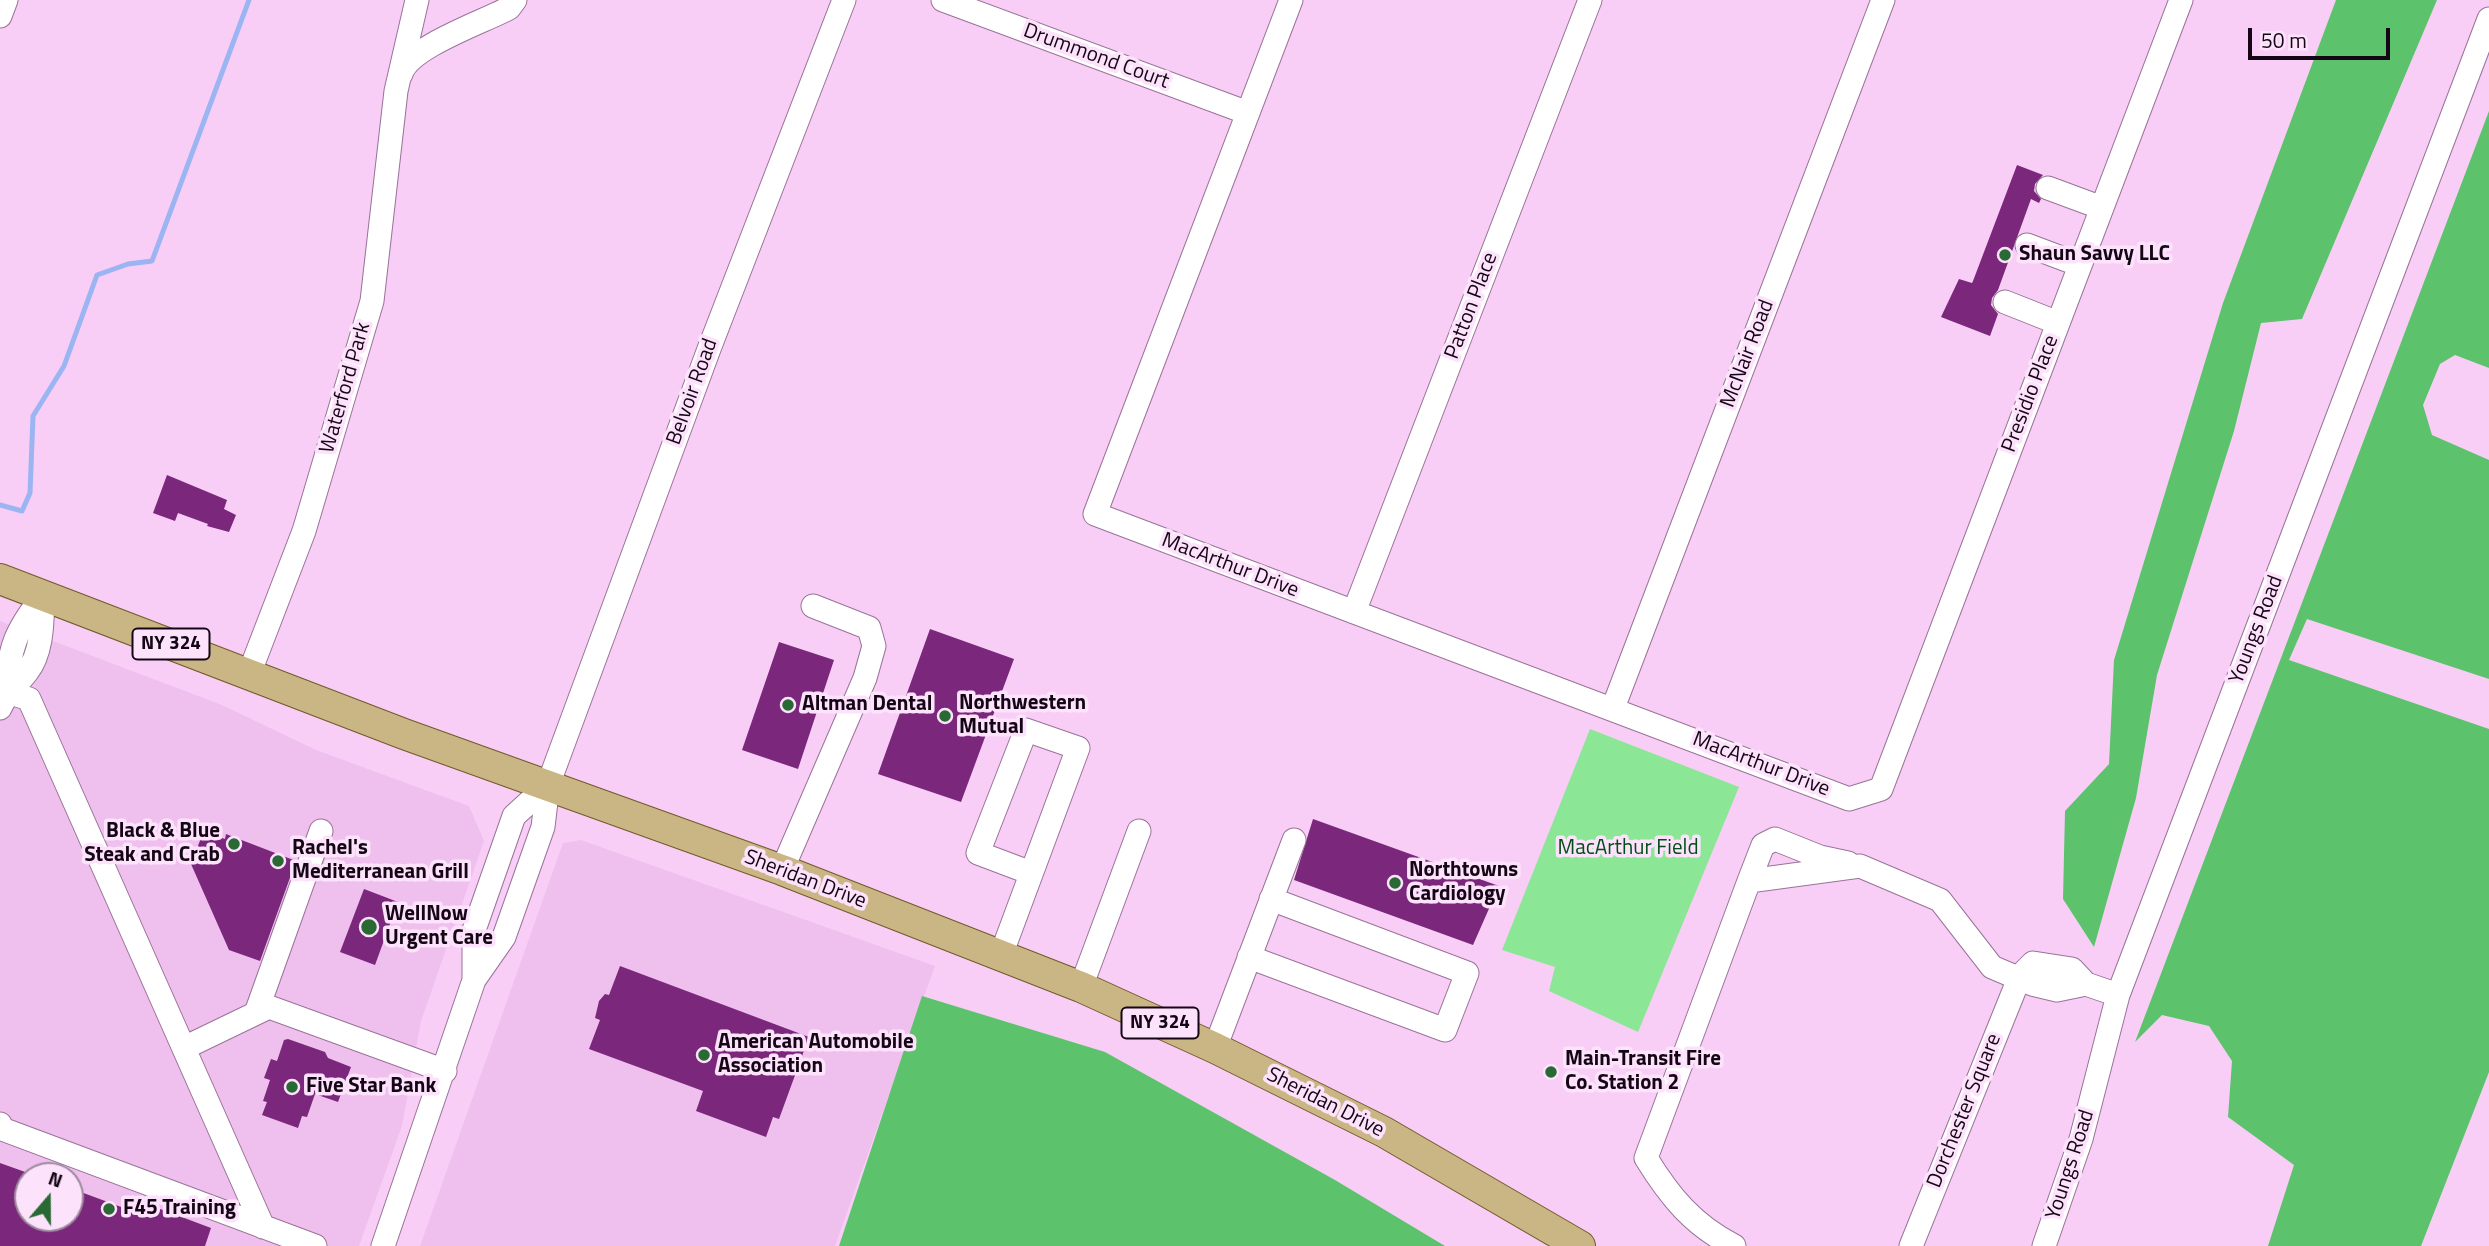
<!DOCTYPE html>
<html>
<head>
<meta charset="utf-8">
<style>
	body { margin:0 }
	#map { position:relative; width:2489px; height:1246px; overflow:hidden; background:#f8cef7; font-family:"Titillium Web",sans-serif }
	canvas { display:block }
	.north { position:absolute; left:14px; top:1162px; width:70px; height:70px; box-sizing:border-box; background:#fce2fb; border:2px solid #9f8a9f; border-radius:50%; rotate:20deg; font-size:19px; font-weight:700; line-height:28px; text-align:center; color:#140614 }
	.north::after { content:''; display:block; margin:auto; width:24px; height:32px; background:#296a34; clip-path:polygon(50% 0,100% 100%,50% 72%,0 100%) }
	.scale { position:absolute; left:2248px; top:28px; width:142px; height:32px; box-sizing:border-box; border:4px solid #140614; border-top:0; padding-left:9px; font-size:21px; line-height:24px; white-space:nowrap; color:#140614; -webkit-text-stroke:5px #fce2fb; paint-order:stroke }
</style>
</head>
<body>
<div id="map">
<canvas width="2489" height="1246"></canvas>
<div class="north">N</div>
<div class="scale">50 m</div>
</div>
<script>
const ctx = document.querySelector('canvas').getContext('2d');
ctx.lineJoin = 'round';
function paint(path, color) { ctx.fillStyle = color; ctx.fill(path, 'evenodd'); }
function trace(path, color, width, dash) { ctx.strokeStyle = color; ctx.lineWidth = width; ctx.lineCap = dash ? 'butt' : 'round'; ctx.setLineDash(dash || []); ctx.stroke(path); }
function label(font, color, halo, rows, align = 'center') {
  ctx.font = font + ' "Titillium Web",sans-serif'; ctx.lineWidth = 7; ctx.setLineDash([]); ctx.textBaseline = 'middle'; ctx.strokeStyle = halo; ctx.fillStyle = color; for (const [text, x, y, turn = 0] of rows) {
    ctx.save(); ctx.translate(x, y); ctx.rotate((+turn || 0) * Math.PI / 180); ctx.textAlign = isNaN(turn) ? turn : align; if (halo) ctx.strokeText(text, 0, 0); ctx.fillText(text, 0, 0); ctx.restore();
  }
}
const built = new Path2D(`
	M 0,621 L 222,705 L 316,750 L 469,806 L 484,841 L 421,1021 L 402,1126 L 359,1246 L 0,1246 ZM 28,1176 L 70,1176 L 70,1218 L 28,1218 Z
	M 581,840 L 935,966 L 835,1246 L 420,1246 L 563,843 Z`);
const green = new Path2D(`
	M 1590,729 L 1739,787 L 1638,1032 L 1549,991 L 1555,967 L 1502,950 Z`);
const forest = new Path2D(`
	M 2336,0 L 2437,0 L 2302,319 L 2261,323 L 2234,431 L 2157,675 L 2136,798 L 2094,947 L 2063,899 L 2065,811 L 2109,764 L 2114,660 L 2223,303 Z
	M 2489,111 L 2489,368 L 2455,355 L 2440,364 L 2423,405 L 2432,435 L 2489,460 L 2489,679 L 2307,619 L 2289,660 L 2489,729 L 2489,1072 L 2421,1246 L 2268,1246 L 2294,1165 L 2228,1117 L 2232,1061 L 2209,1026 L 2162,1015 L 2135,1042 Z
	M 922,996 L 1105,1052 L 1335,1180 L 1445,1246 L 839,1246 Z`);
const stream = new Path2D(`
	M 0,505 L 22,511 L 30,493 L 33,416 L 64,366 L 97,275 L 128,264 L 152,261 L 249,0`);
const building = new Path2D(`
	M 2017,165 L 2043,175 L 2035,184 L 2034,191 L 2041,199 L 2039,203 L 2031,199 L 1998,290 L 1992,298 L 1991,305 L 1998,314 L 1990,336 L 1941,317 L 1959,279 L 1972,283 L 1973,281 Z
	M 167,475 L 227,500 L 224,509 L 236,515 L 229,532 L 207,526 L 208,524 L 178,513 L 175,521 L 153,513 Z
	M 930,629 L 1014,659 L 961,802 L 878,774 Z
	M 779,642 L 834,660 L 798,769 L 742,750 Z
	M 1313,819 L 1499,886 L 1473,945 L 1294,880 Z
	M 210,834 L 225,839 L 226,834 L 296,861 L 260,961 L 229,950 L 191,864 L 201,838 Z
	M 364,889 L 398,902 L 375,965 L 340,952 Z
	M 620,966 L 809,1037 L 779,1119 L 773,1117 L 766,1137 L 696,1111 L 703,1091 L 589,1049 L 600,1020 L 595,1018 L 599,1001 L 605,994 L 609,995 Z
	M 288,1039 L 325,1052 L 328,1058 L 351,1067 L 338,1102 L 315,1094 L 307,1117 L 302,1116 L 298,1128 L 262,1115 L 267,1102 L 263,1101 L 270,1080 L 264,1078 L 271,1059 L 277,1061 L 284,1040 Z
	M 0,1163 L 28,1173 L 28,1218 L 70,1218 L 70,1188 L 151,1218 L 155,1207 L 211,1228 L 205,1246 L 0,1246 Z`);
const minor = new Path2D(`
	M 943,0 L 1248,113
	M 1291,0 L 1095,514 L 1849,799 L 1881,789 L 2181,0
	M 0,16 L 6,0
	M 401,74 C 409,47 483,22 509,8 L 515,0
	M 2048,188 L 2102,208
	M 2027,245 L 2080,265
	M 2005,302 L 2058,323
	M 1354,612 L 1590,0
	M 249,674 L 304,531 L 372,301 L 396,91 L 417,0
	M 8,692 L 29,699 L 263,1227
	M 8,692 C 7,649 17,629 43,596
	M 0,708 C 7,692 17,685 27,672 C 43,652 42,620 43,596
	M 1613,708 L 1883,0
	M 782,870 L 865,678 L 874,646 L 869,628 L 813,606
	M 1749,881 L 1763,845 L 1775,839 L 1820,857 L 1848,863
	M 1001,955 L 1078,748 L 1026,730 L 978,853 L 1031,873
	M 1249,957 L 1445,1030 L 1467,973 L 1271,899
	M 474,980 L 474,930 L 514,816 L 548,785
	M 1081,987 L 1139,831
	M 256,1013 L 321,831
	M 184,1048 L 269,1007 L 445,1071
	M 1215,1048 L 1294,840
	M 0,1124 L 2,1129 L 315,1246
	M 383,1246 L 474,980 L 504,937 L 543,827 L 548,785 L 709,349 L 844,0
	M 1734,1246 C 1693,1225 1670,1197 1646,1158 L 1749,881 L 1860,866 L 1940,900 L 1992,967 L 2032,984 L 2057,990 L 2086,984
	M 1911,1246 L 2020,976 L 2033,963 L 2072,969 L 2086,984 L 2118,995
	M 2044,1246 L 2081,1139 L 2118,995 L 2489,19`);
const major = new Path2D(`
	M 0,579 L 404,734 L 782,870 L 1081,987 L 1215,1048 L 1384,1132 L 1580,1246`);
const markers = [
	[2005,255,7,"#296a34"],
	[788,705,7,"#296a34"],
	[945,716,7,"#296a34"],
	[234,844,7,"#296a34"],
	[278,861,7,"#296a34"],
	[1395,883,7,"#296a34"],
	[369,927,9,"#296a34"],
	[704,1055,7,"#296a34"],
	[1551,1072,7,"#296a34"],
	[292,1087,7,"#296a34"],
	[109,1209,7,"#296a34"]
];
const shields = [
	[171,644,77],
	[1160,1023,77]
];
const shieldNames = [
	["NY 324",171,644],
	["NY 324",1160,1023]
];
const streetNames = [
	["Drummond Court",1096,57,20],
	["Patton Place",1472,306,-69],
	["McNair Road",1748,354,-69],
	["Waterford Park",346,388,-74],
	["Belvoir Road",693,392,-70],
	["Presidio Place",2031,394,-69],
	["MacArthur Drive",1230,566,21],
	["Youngs Road",2257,630,-69],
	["MacArthur Drive",1761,765,21],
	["Sheridan Drive",805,880,21],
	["Sheridan Drive",1325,1103,27],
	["Dorchester Square",1965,1111,-68],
	["Youngs Road",2071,1165,-72]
];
const poiNames = [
	["Shaun Savvy LLC",2019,255],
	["Northwestern",959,704],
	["Mutual",959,728],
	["Altman Dental",802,705],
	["Black & Blue",220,832,"right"],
	["Steak and Crab",220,856,"right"],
	["Rachel's",292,849],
	["Mediterranean Grill",292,873],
	["Northtowns",1409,871],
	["Cardiology",1409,895],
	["WellNow",385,915],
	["Urgent Care",385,939],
	["American Automobile",718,1043],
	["Association",718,1067],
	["Main-Transit Fire",1565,1060],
	["Co. Station 2",1565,1084],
	["Five Star Bank",306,1087],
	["F45 Training",123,1209]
];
const parkNames = [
	["MacArthur Field",1628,849]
];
paint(built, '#efbfee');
paint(green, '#8be695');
paint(forest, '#5cc26b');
trace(stream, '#9bb4f2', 5);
paint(building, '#7a277c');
trace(minor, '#997398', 25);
trace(major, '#735929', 32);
trace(minor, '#fff', 23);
trace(major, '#cab685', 30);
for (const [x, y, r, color] of markers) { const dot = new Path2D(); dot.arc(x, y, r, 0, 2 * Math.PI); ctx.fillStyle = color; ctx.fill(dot); trace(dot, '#fce2fb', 2.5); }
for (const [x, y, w] of shields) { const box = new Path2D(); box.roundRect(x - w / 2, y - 15.5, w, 31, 5); ctx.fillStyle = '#fce2fb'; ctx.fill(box); trace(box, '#140614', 2); }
label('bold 19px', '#140614', null, shieldNames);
label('21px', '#140614', '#fce2fb', streetNames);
label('bold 21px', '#140614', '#fce2fb', poiNames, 'left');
label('21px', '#004e17', '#fce2fb', parkNames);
</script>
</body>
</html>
